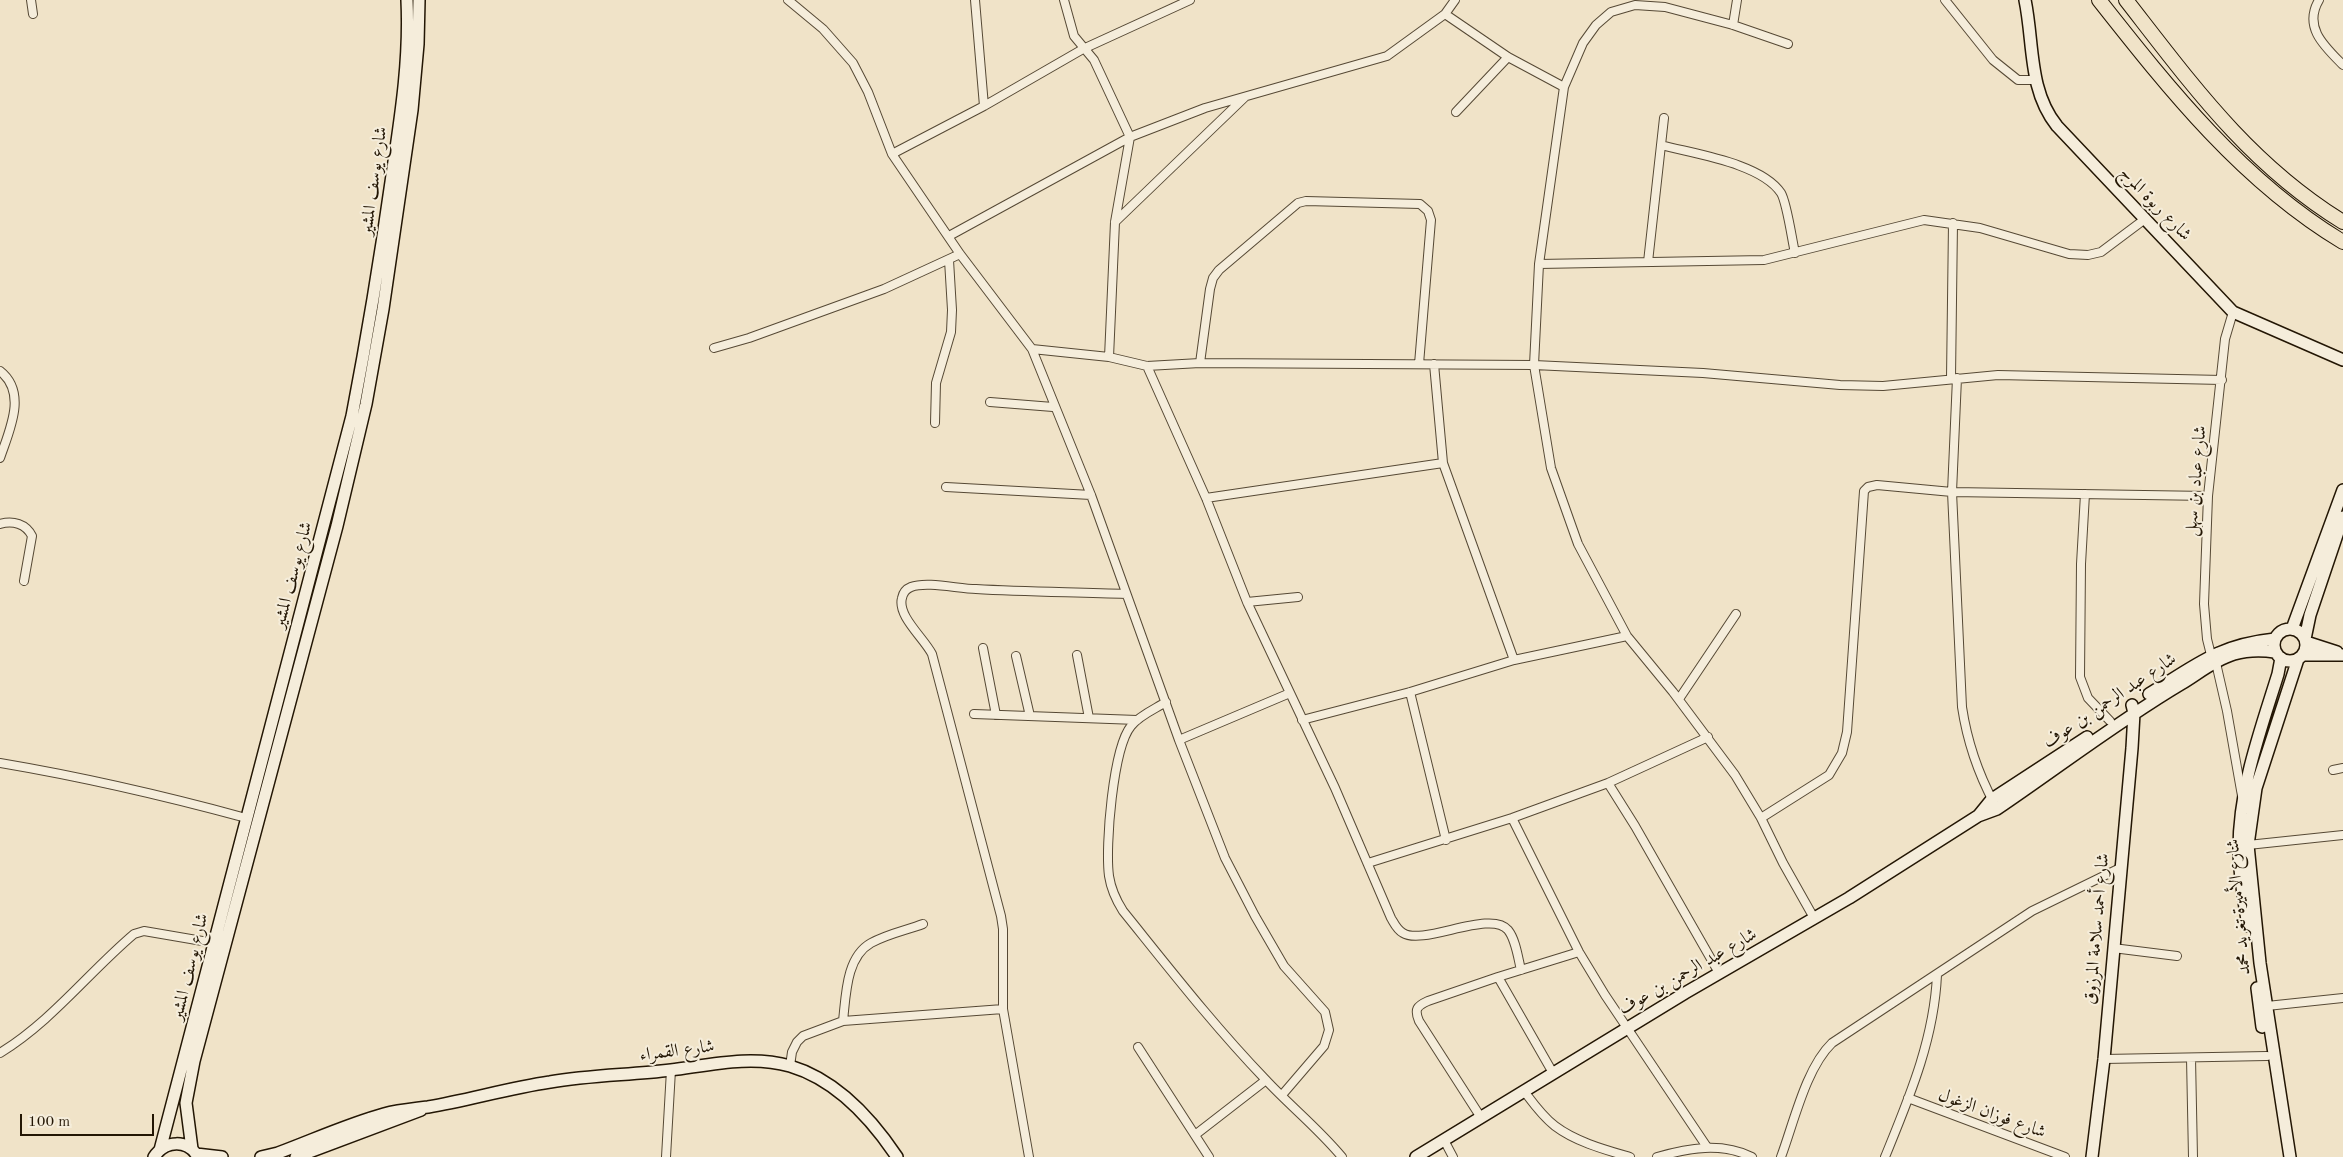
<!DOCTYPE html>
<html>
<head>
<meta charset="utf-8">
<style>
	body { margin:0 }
	#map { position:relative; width:2343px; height:1157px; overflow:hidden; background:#f0e3c8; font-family:"Old Standard TT",serif }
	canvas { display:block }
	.scale { position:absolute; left:20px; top:1114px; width:134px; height:22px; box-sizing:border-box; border:2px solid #231604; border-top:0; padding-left:6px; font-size:15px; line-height:18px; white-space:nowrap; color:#231604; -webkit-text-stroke:4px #f5eddb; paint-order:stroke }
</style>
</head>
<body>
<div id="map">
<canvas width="2343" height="1157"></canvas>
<div class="scale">100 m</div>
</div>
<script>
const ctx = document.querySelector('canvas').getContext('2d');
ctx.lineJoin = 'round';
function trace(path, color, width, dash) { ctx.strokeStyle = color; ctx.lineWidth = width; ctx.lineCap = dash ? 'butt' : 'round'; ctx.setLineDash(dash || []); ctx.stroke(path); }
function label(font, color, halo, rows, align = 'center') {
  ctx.font = font + ' "Old Standard TT",Amiri,serif'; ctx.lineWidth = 4; ctx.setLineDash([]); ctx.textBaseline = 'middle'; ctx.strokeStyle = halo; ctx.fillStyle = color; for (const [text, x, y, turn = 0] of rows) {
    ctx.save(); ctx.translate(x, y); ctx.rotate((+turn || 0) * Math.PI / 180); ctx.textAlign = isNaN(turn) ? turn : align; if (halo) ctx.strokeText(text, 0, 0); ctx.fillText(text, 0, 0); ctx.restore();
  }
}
const street = new Path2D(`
	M 31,0 L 33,14
	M 788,0 L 823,29 L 853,63 L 868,92 L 892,154 L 960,254 L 1032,349 L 1091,495 L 1179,740 L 1225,858 L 1255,916 L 1284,966 L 1325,1012 L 1329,1030 L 1324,1046 L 1282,1095
	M 975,0 L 984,106
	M 1064,0 L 1074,36 L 1094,60 L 1130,137 L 1115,222 L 1109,357
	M 1945,0 L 1993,60 L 2018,80 L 2035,80
	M 2319,0 C 2303,27 2324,46 2343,65
	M 1445,14 L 1508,57 L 1564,87
	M 1733,25 L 1737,0
	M 1788,44 L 1733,25 L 1665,7 L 1635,5 L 1611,12 L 1596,25 L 1583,43 L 1564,87 L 1539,264 L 1534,365 L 1551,468 L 1578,544 L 1627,636 L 1673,692 L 1735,775 L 1761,818 L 1783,863 L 1814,918
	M 1456,112 L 1508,57
	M 1661,145 C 1694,154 1761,163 1781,193 C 1787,203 1792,240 1795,253
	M 892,154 L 984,106 L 1083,49 L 1190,0
	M 1115,222 L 1245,97
	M 949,236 L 1130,137 L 1205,108 L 1387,56 L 1445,14 L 1455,0
	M 1648,262 L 1664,118
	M 1539,264 L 1764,260 L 1924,220 L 1980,228 L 2069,254 L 2088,255 L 2101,252 L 2145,219
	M 714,348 L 749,338 L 884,289 L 960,254
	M 1032,349 L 1109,357 L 1147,366 L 1200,363 L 1534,365 L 1703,373 L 1840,385 L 1883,386 L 1998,375 L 2222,380
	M 1200,363 L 1210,289 L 1213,278 L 1219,270 L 1298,203 L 1306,201 L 1420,204 L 1428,211 L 1431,220 L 1419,364
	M 1434,364 L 1443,463 L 1514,660
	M 1147,366 L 1206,498 L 1247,602 L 1335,788 L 1391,918 C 1394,923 1397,930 1403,933 C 1423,946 1491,909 1508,930 C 1516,940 1518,958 1521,970
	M 0,371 C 28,393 9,431 0,458
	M 1951,378 L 1953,223
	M 1957,378 L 1952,492 L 1962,707 C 1967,740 1978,773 1994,803
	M 990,402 L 1053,407
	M 935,423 L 936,383 L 951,332 L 952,310 L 949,260
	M 946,487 L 1091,495
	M 2085,494 L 2081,564 L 2080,677 L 2088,698 L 2110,721
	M 1206,498 L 1443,463
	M 0,524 C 13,520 26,524 32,536 L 24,581
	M 1247,602 L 1298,597
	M 983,648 L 996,715
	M 1077,655 L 1089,718
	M 2211,655 L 2207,639 L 2204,604 L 2208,496 L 2225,339 L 2233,312
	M 1016,656 L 1030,716
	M 2216,663 L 2227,711 L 2242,796
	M 1410,692 L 1446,840
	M 1679,699 L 1736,614
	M 1166,702 C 1155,709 1140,715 1131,726 C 1113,748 1105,846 1109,876 C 1111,889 1116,900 1123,911 C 1169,968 1214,1026 1265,1079 C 1290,1106 1318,1128 1342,1157
	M 974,714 L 1137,720
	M 1302,720 L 1410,692 L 1514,660 L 1627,636
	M 1179,740 L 1290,693
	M 0,763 C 83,777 165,796 246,818
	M 2333,770 L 2343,768
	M 1608,783 L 1635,826 L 1719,973
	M 1512,818 L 1579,952 L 1605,995 L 1707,1147
	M 1761,818 L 1829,775 L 1842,753 L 1847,732 L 1864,491 L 1868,487 L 1877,485 L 1952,492 L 2208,496
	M 2248,845 L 2343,835
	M 1368,863 L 1512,818 L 1608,783 L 1708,737
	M 2113,948 L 2177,956
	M 2267,1006 L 2343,998
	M 843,1021 C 846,995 846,957 871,943 C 887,934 907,930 923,924
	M 1138,1047 L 1209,1157
	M 0,1053 C 52,1021 88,973 134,934 L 144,931 L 214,943
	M 2191,1058 L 2193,1157
	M 2104,1059 L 2267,1056
	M 790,1066 L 792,1052 L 797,1042 L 803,1036 L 843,1021 L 1003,1009
	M 1553,1073 L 1498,977 L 1579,952
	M 1524,1091 C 1533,1103 1542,1116 1555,1126 C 1576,1142 1606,1150 1630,1157
	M 1908,1098 L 2065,1157
	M 1480,1116 L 1419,1021 C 1414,1009 1417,1006 1428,1001 L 1498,977
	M 1195,1135 L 1266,1080
	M 1444,1140 L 1453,1157
	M 666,1157 L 671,1070
	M 1029,1157 L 1003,1009 L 1003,929 L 1001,916 L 932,654 C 924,638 897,616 902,598 C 903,593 906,589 911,587 C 927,581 959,589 976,589 C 1026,592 1076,592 1126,594
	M 1657,1157 C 1689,1148 1721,1142 1752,1157
	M 1781,1157 C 1794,1122 1806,1068 1832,1043 L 2032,911 L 2120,868
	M 1885,1157 C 1909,1098 1934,1040 1937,975`);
const secondary = new Path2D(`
	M 2025,0 C 2034,43 2028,90 2057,126 L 2233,312 L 2343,360
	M2274 645a16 16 0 1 1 32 0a16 16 0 1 1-32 0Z
	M 2292,629 L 2343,490
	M 2305,639 L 2310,615 L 2343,517
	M 2306,642 L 2337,652
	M 2303,655 L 2343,655
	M 2149,694 C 2196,665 2218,645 2275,639
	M 1979,815 L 1992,799 L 2087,737
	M 2248,926 C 2244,901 2239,875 2239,849 C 2239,788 2260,732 2278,674 L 2281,658
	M 2257,988 L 2262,1027
	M 192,1149 L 186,1103 L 194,1061 L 337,526 L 366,404 L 383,309 L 412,110 L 418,44 L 419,0
	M 160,1150 L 352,416 C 367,338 380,260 391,182 C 400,121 410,62 407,0
	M 196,1154 L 222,1157
	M 154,1157 C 165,1140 188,1139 198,1157
	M 261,1157 L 278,1153 C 313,1140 348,1124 384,1114 C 399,1110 413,1109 428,1107 C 469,1100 509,1088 550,1082 C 590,1075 631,1075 671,1070 C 710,1065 751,1055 790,1066 C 837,1080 871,1118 897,1157
	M 296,1157 L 421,1110
	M 1416,1157 L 1685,993 L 1849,898 L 1978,816 L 1997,809 C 2059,767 2117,722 2181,684 C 2198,674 2214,660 2234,654 C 2248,650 2261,650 2275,652
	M 2092,1157 L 2104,1059 L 2132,748 L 2134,713 L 2132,705
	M 2290,1157 L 2260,963 L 2248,845 L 2256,788 L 2298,659`);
const highway = new Path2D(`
	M 2099,0 C 2170,90 2243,182 2343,242
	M 2126,0 C 2193,86 2249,164 2343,222`);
const streetNames = [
	["شارع يوسف المشير",374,181,-82],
	["شارع ربوة المرج",2155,204,46],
	["شارع عباد بن سهل",2196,481,-85],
	["شارع يوسف المشير",293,575,-75],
	["شارع عبد الرحمن بن عوف",2110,701,-34],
	["شارع الأميرة تغريد محمد",2239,907,-95],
	["شارع أحمد سلامة المرزوق",2097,929,-85],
	["شارع يوسف المشير",190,967,-76],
	["شارع عبد الرحمن بن عوف",1688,972,-30],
	["شارع القمراء",677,1051,-7],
	["شارع فوزان الزغول",1992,1114,20]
];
trace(street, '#564935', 10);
trace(secondary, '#231604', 14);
trace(highway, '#231604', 16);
trace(street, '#f5eddb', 8);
trace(secondary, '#f5eddb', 11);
trace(highway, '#f0e3c8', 14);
label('18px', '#231604', '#f5eddb', streetNames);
</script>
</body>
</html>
